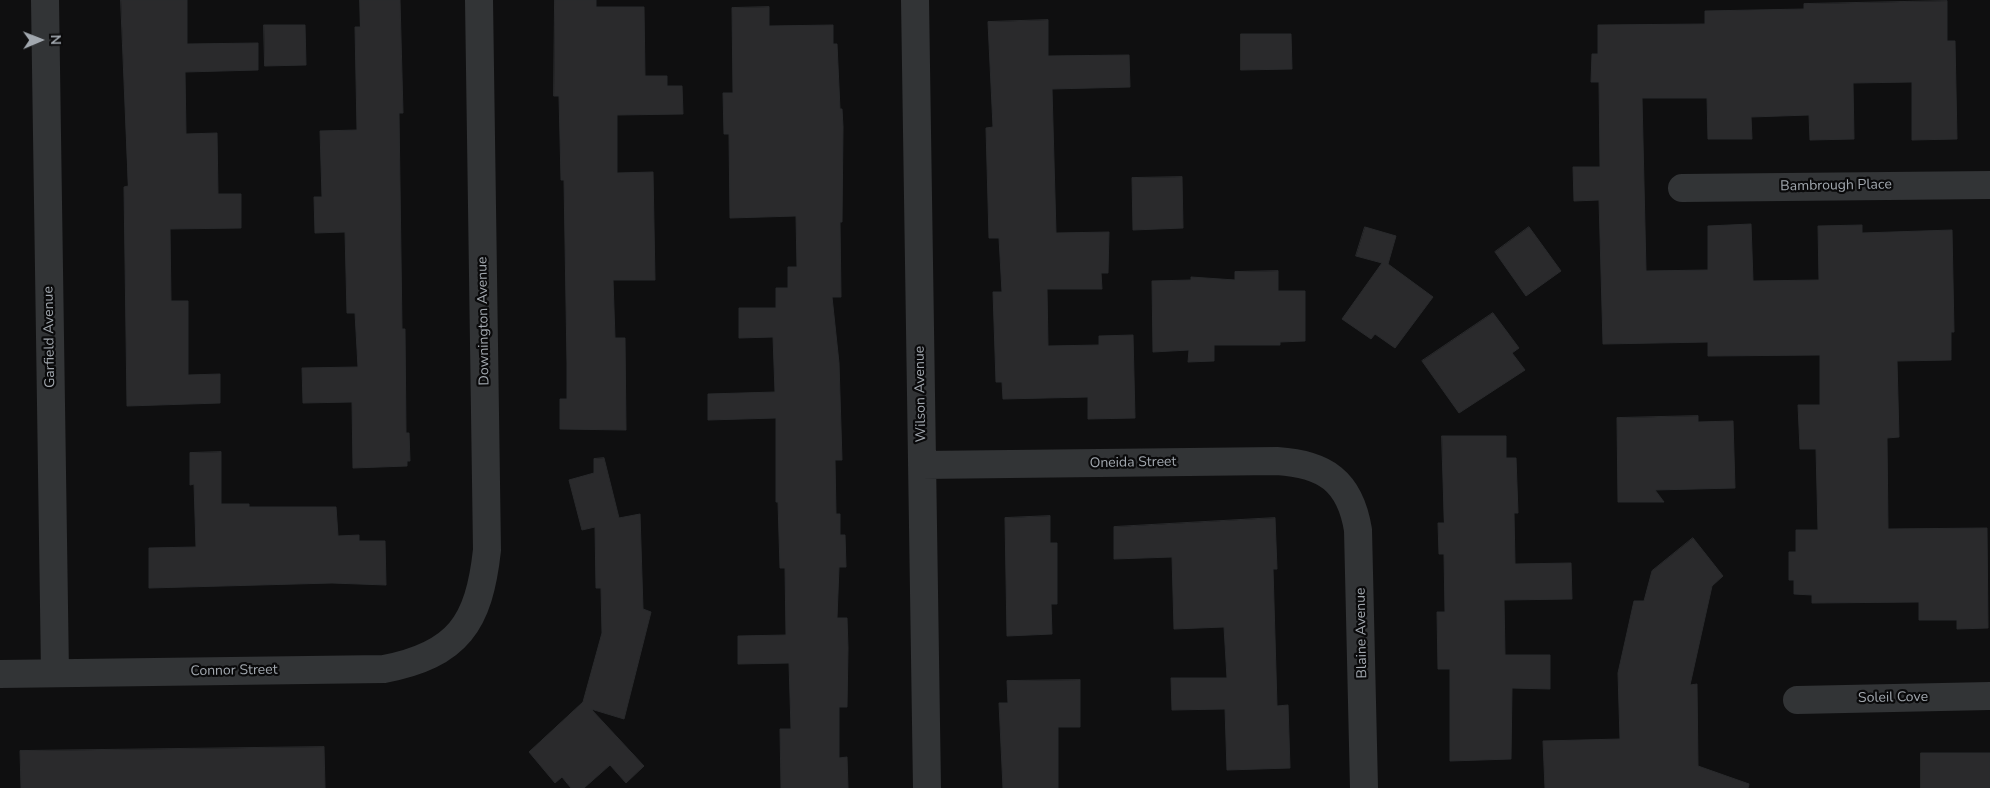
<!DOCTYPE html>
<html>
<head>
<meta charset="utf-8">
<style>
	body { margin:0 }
	#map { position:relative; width:1990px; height:788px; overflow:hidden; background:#0f0f10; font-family:"Nunito Sans",sans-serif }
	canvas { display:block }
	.north { position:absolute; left:15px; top:15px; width:50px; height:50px; -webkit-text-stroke:4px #0a0a0b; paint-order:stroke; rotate:89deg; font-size:14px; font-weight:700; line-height:20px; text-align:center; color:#a2a8af }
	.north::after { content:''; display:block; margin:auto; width:18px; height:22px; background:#a2a8af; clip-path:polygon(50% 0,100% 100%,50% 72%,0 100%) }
</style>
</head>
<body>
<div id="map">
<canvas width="1990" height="788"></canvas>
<div class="north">N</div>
</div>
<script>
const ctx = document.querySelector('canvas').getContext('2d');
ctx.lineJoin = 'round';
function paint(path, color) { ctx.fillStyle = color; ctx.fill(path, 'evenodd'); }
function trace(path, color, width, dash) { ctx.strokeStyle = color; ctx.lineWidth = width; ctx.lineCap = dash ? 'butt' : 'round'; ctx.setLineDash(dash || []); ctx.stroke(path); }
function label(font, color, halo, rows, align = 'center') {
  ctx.font = font + ' "Nunito Sans",sans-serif'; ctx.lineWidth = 4.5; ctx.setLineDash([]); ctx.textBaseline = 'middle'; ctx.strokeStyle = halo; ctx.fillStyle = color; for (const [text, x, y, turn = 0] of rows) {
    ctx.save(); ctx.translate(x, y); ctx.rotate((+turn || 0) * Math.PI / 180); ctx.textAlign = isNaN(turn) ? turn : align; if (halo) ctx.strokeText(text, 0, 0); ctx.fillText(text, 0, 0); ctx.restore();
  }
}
const building = new Path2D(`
	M 121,0 L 187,0 L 187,44 L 258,43 L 258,70 L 185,72 L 186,134 L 217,133 L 218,194 L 241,194 L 241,228 L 170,229 L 171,301 L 188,301 L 188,375 L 220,374 L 220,403 L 127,406 L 124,187 L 128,186 Z
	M 360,0 L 400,0 L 403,113 L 399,113 L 402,329 L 405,329 L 406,433 L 409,433 L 410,461 L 407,461 L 407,466 L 353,468 L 352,402 L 303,403 L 302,368 L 358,367 L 355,313 L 347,313 L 345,232 L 315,233 L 314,197 L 322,197 L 320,131 L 357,130 L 355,27 L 360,27 Z
	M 555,0 L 596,0 L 596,7 L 644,7 L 645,76 L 667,76 L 667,86 L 682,86 L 683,114 L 617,115 L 617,173 L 653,172 L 655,280 L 613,280 L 615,338 L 625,338 L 626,430 L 560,429 L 560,399 L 567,399 L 567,364 L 564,180 L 561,180 L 559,96 L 554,96 Z
	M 1947,1 L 1947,41 L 1955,41 L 1957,139 L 1912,140 L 1912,82 L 1853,83 L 1854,139 L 1810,140 L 1809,115 L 1751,117 L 1752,139 L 1708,139 L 1707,98 L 1642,98 L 1646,271 L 1708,270 L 1708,226 L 1751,224 L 1753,281 L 1819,280 L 1818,226 L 1862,225 L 1862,233 L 1952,230 L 1954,332 L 1951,332 L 1951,360 L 1897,361 L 1899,437 L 1887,438 L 1888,529 L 1987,528 L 1988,628 L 1957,629 L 1957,620 L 1919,620 L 1919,602 L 1812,603 L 1812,595 L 1794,594 L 1794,580 L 1789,580 L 1789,552 L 1796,552 L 1796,530 L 1818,530 L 1816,449 L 1800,449 L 1798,405 L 1820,405 L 1820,355 L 1708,356 L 1708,342 L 1603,344 L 1599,200 L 1574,201 L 1573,167 L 1600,167 L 1599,82 L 1591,82 L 1592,54 L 1598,54 L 1598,25 L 1705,24 L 1705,11 L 1804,9 L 1804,4 Z
	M 769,7 L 769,26 L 833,25 L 833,44 L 837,44 L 840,109 L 842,109 L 843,127 L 842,222 L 840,222 L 841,297 L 832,297 L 839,363 L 842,460 L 835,460 L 836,514 L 840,514 L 840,535 L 845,535 L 846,567 L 839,567 L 837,618 L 847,618 L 848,648 L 847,707 L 839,707 L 839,758 L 847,757 L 848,788 L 781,788 L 780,729 L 791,729 L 789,663 L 738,664 L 738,636 L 786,635 L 785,568 L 780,568 L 778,502 L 776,502 L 776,418 L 708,420 L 708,394 L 775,392 L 773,337 L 739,338 L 739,308 L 776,308 L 776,288 L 788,288 L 788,267 L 797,267 L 796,216 L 730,218 L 729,134 L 724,134 L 723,93 L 733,93 L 732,8 Z
	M 1048,20 L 1048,56 L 1129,55 L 1130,87 L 1052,89 L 1056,233 L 1109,232 L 1108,273 L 1101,273 L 1102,289 L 1047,289 L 1048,346 L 1099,345 L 1099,336 L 1133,335 L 1135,418 L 1088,419 L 1088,397 L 1003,399 L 1002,382 L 996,382 L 993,292 L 1002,292 L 999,238 L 989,238 L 986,128 L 993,127 L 988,22 Z
	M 264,25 L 305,25 L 306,65 L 265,66 Z
	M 1241,34 L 1291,34 L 1292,69 L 1241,70 Z
	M 1182,177 L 1183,228 L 1133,230 L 1132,178 Z
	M 1365,227 L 1396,236 L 1388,264 L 1433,297 L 1395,348 L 1375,334 L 1371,339 L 1342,319 L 1382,263 L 1356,256 Z
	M 1529,227 L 1561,271 L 1526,296 L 1495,252 Z
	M 1278,271 L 1278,291 L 1305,291 L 1305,341 L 1280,342 L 1280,345 L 1214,345 L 1214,361 L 1188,362 L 1189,350 L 1153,352 L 1152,281 L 1191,280 L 1191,277 L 1235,280 L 1235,272 Z
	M 1493,313 L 1519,348 L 1512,353 L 1525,370 L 1459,413 L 1422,361 Z
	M 1698,416 L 1698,422 L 1733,421 L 1735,488 L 1655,490 L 1664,502 L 1618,502 L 1617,418 Z
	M 1442,436 L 1506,436 L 1506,458 L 1516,458 L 1518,513 L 1514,513 L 1515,564 L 1571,563 L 1572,599 L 1504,600 L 1505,655 L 1550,655 L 1550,689 L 1512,688 L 1511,759 L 1450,761 L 1450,669 L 1438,669 L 1437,612 L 1445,612 L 1444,554 L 1439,554 L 1438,523 L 1444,523 Z
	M 221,452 L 221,504 L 249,504 L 249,507 L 336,507 L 338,536 L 359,535 L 359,541 L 385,541 L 386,585 L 332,583 L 149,588 L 149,548 L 196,547 L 194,484 L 190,485 L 190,453 Z
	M 604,458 L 619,518 L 640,514 L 643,609 L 651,612 L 624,719 L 591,709 L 644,766 L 626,783 L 610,765 L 584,788 L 571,788 L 562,777 L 555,783 L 529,752 L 583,702 L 602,633 L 601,588 L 596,588 L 595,527 L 582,530 L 569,480 L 594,473 L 594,459 Z
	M 1050,516 L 1050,543 L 1057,543 L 1057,604 L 1051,604 L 1052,634 L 1007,636 L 1005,518 Z
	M 1275,518 L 1277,569 L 1273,569 L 1277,706 L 1288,705 L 1290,768 L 1227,770 L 1225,709 L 1172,710 L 1171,678 L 1227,678 L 1224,627 L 1174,629 L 1172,557 L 1114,559 L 1114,527 Z
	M 1693,538 L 1723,576 L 1712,586 L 1690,685 L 1697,684 L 1698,766 L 1749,784 L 1748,788 L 1545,788 L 1543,741 L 1620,739 L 1618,673 L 1634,601 L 1644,601 L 1652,571 Z
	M 1080,680 L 1080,727 L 1058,727 L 1058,788 L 1003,788 L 999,703 L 1008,703 L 1007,681 Z
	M 324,747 L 325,788 L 21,788 L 20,751 Z
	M 1921,753 L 1990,753 L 1990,788 L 1921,788 Z`);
const street = new Path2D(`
	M 45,0 L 55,673
	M 915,0 L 927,788
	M 1682,188 L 1990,185
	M 922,465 L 1277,461 C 1325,464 1350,481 1358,530 L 1364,788
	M 0,674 L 384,669 C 458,655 479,623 487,550 L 479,0
	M 1797,700 L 1990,696`);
const streetNames = [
	["Bambrough Place",1836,186,-1],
	["Downington Avenue",484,321,-91],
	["Garfield Avenue",50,337,-91],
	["Wilson Avenue",921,394,-91],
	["Oneida Street",1133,463,-1],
	["Blaine Avenue",1362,633,-91],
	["Connor Street",234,671,-1],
	["Soleil Cove",1893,698,-1]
];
paint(building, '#2a2a2c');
trace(building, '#292a2c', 1);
trace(street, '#323436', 28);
label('14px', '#a2a8af', '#0a0a0b', streetNames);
</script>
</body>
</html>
